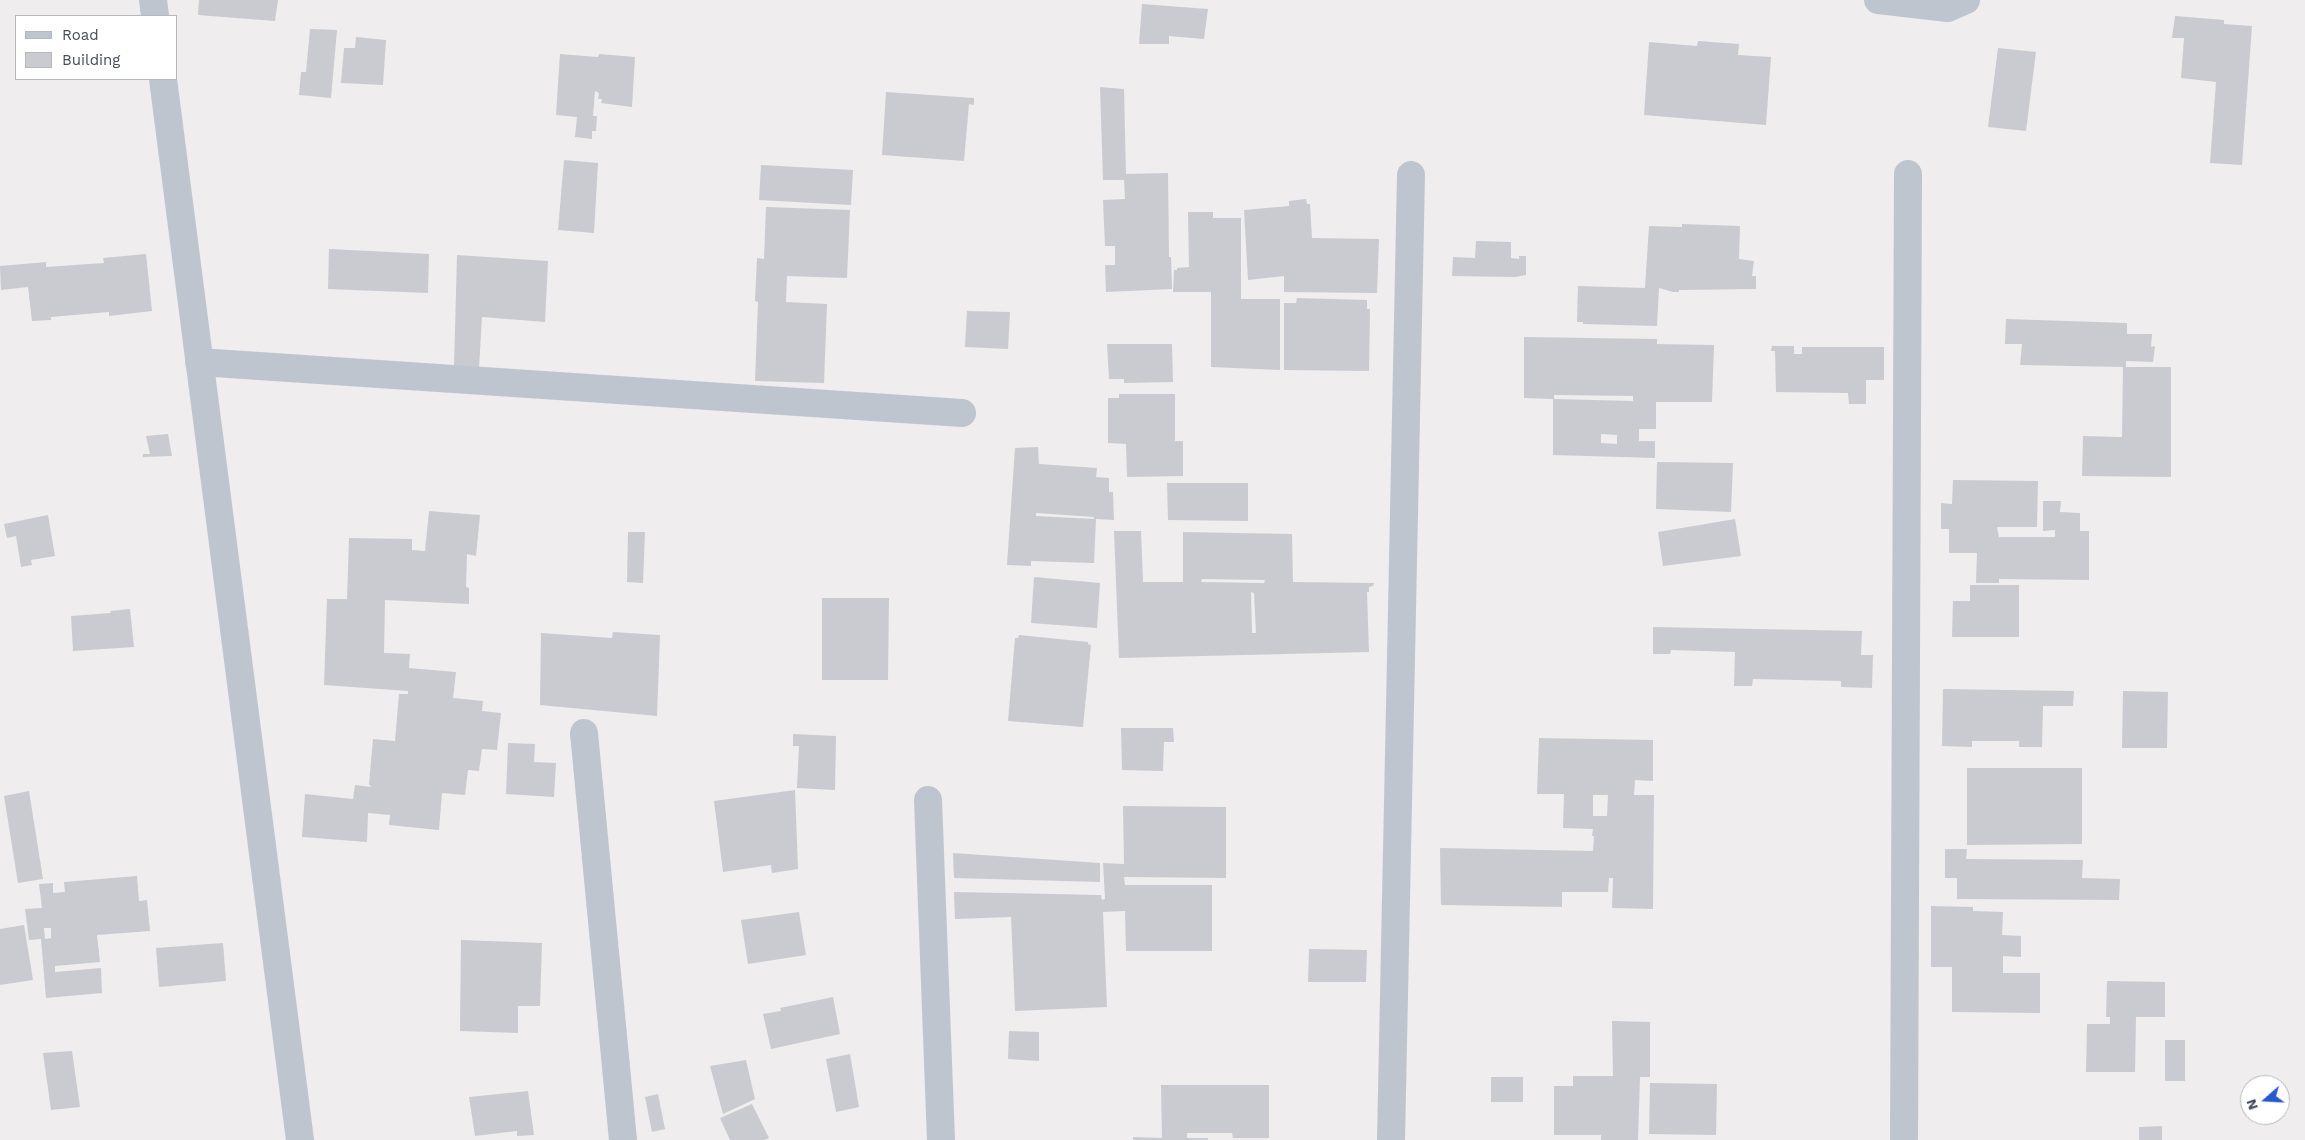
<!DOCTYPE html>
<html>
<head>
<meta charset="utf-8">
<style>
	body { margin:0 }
	#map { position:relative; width:2305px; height:1140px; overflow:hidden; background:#efeded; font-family:"Work Sans",sans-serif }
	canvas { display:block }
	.legend { position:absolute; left:15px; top:15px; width:162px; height:65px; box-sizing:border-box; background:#fff; border:1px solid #b5b8bd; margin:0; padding:6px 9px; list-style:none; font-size:15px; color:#464e59 }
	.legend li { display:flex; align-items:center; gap:10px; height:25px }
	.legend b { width:25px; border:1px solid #b5b8bd }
	.north { position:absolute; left:2240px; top:1075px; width:50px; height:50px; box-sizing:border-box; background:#fff; border:1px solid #b5b8bd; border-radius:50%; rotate:251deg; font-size:14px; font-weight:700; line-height:20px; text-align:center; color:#464e59 }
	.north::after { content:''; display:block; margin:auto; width:18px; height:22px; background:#2458d2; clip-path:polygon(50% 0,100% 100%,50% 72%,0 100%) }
</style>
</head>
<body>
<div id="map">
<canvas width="2305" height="1140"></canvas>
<ul class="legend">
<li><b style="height:6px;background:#bec5ce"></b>Road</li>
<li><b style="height:14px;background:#cacbd1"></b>Building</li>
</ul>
<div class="north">N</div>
</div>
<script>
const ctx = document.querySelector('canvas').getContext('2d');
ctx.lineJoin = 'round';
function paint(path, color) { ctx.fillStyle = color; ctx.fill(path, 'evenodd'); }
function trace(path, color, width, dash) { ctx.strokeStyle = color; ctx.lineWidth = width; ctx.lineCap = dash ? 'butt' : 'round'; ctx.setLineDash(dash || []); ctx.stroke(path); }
const building = new Path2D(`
	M 199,0 L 278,0 L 275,21 L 198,15 Z
	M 1142,4 L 1208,9 L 1204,39 L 1169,36 L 1169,44 L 1139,44 Z
	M 2175,16 L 2224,20 L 2224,24 L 2252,26 L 2242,165 L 2210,163 L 2216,82 L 2181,78 L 2184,38 L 2172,38 Z
	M 310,29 L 337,30 L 331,98 L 299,95 L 301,72 L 306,72 Z
	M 356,37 L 386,40 L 383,85 L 341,83 L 344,48 L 355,48 Z
	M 1698,41 L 1739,44 L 1738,55 L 1771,57 L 1766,125 L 1644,115 L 1649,42 L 1697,46 Z
	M 1998,48 L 2036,52 L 2026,131 L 1988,127 Z
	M 560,54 L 598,57 L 599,54 L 635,57 L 632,107 L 601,103 L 602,99 L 598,99 L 599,93 L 595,91 L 593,116 L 597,116 L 596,131 L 592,131 L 592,139 L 575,137 L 577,117 L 556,115 Z
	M 1100,87 L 1124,89 L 1126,174 L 1168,173 L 1169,257 L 1171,257 L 1172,289 L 1106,292 L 1105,265 L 1115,265 L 1115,246 L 1105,246 L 1103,200 L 1125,199 L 1124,180 L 1103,180 Z
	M 886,92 L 974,98 L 974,105 L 969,104 L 964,161 L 882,155 Z
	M 564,160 L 598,163 L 594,233 L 558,230 Z
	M 761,165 L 853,170 L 851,205 L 759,200 Z
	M 1306,199 L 1307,204 L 1310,204 L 1312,238 L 1379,239 L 1377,293 L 1284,292 L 1284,276 L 1248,280 L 1244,210 L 1289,206 L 1289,201 Z
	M 766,207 L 850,210 L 847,278 L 787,276 L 786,302 L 827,304 L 824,383 L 755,381 L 758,302 L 755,301 L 757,258 L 764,259 Z
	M 1188,212 L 1213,212 L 1213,218 L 1241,218 L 1241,299 L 1280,299 L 1280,370 L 1211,367 L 1211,292 L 1173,292 L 1174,270 L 1177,270 L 1177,268 L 1189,267 Z
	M 1682,224 L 1740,226 L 1739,259 L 1754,261 L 1752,276 L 1756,276 L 1756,289 L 1679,290 L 1679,292 L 1673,292 L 1659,288 L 1657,326 L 1583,324 L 1583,322 L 1577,322 L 1578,286 L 1645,288 L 1649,226 L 1682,227 Z
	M 1476,241 L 1511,242 L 1511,258 L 1519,259 L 1519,256 L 1526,256 L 1526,275 L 1515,277 L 1452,276 L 1453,257 L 1475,258 Z
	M 329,249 L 429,254 L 428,293 L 328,289 Z
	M 146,254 L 152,311 L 109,316 L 109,312 L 51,317 L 51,320 L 32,321 L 28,287 L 1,290 L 0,266 L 46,262 L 46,267 L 104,263 L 103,258 Z
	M 457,255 L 548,261 L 545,322 L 482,317 L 479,368 L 454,366 Z
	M 1297,298 L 1367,300 L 1367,309 L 1370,309 L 1369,371 L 1284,370 L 1284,303 L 1296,303 Z
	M 967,311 L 1010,312 L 1008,349 L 965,347 Z
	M 2006,319 L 2127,323 L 2127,334 L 2152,334 L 2151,347 L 2155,346 L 2153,362 L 2126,361 L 2126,367 L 2171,367 L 2171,477 L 2082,476 L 2083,436 L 2122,437 L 2123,367 L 2020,365 L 2022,344 L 2005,344 Z
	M 1524,337 L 1657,339 L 1657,344 L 1714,345 L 1712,402 L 1656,402 L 1656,429 L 1639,429 L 1639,441 L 1655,441 L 1655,458 L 1553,455 L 1553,399 L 1524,398 ZM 1554,395 L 1633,396 L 1633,401 L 1554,399 ZM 1601,434 L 1617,435 L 1617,444 L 1601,443 Z
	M 1107,344 L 1172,344 L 1173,382 L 1124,383 L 1124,379 L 1109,379 Z
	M 1772,346 L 1794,346 L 1794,354 L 1802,354 L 1802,347 L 1884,347 L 1884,380 L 1866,380 L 1866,404 L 1849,404 L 1848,393 L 1776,392 L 1775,351 L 1771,351 Z
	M 1119,394 L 1175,394 L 1175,441 L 1183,441 L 1183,476 L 1127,477 L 1126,444 L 1108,443 L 1108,398 L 1119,398 Z
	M 168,434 L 172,456 L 143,457 L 143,454 L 150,454 L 146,436 Z
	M 1038,447 L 1039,464 L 1097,468 L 1096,477 L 1109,478 L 1109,492 L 1113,492 L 1114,520 L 1096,519 L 1094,563 L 1031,561 L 1031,566 L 1007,565 L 1015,448 ZM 1036,513 L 1094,517 L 1094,519 L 1036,516 Z
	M 1657,462 L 1733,463 L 1731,512 L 1656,509 Z
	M 1953,480 L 2038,481 L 2037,527 L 1997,527 L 1999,537 L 2055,537 L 2055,530 L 2043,531 L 2043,501 L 2061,501 L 2060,512 L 2080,513 L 2080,531 L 2089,531 L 2089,580 L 1999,579 L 1999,583 L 1976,583 L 1977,553 L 1949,553 L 1949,529 L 1941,529 L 1941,503 L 1952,504 Z
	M 1167,483 L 1248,483 L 1248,521 L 1168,520 Z
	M 429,511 L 480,515 L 476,556 L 467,554 L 466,587 L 469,588 L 469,604 L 385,600 L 384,653 L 410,654 L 409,668 L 456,672 L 453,698 L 483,701 L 482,711 L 501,713 L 497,750 L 482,749 L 479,771 L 468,770 L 465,795 L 442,793 L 439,830 L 389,825 L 390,815 L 368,813 L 367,842 L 302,837 L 305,794 L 353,799 L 355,785 L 371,787 L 369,784 L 373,739 L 395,741 L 399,694 L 408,694 L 408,691 L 324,685 L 327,599 L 347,599 L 349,538 L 412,539 L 412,550 L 425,551 Z
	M 48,515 L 55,556 L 31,560 L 32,565 L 21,567 L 16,536 L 7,538 L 4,524 Z
	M 1735,519 L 1741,556 L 1663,566 L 1658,532 Z
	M 1114,531 L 1141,531 L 1143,582 L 1183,582 L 1183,532 L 1292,534 L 1293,582 L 1374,583 L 1373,586 L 1369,587 L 1369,592 L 1367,592 L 1369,652 L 1119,658 ZM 1202,579 L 1265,580 L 1264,583 L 1201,582 ZM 1251,592 L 1254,593 L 1256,633 L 1252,633 Z
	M 628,532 L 645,532 L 643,583 L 627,582 Z
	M 1034,577 L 1100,583 L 1097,628 L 1031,623 Z
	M 1970,585 L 2019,585 L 2019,637 L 1952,637 L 1953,601 L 1970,601 Z
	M 822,598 L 889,598 L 888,680 L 822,680 Z
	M 130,609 L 134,647 L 73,651 L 71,616 L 111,613 L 110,611 Z
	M 1653,627 L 1862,631 L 1861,655 L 1873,655 L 1872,688 L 1841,687 L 1841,681 L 1753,679 L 1752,686 L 1734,686 L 1735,652 L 1671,650 L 1670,654 L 1653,654 Z
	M 613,632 L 660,635 L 657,716 L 540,705 L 541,633 L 612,638 Z
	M 1019,635 L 1088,642 L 1088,644 L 1091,645 L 1083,727 L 1008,721 L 1015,638 L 1018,638 Z
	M 1943,689 L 2074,691 L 2073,706 L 2043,706 L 2042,747 L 2019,747 L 2019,741 L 1972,741 L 1972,747 L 1942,746 Z
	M 2123,691 L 2168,692 L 2167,748 L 2122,748 Z
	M 1121,728 L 1173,728 L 1174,742 L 1164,742 L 1163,771 L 1122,770 Z
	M 793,734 L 836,736 L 835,790 L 797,788 L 799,746 L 793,746 Z
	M 1539,738 L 1653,740 L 1653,781 L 1635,780 L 1634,795 L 1654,795 L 1653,909 L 1612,908 L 1613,878 L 1609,878 L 1608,892 L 1562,892 L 1562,907 L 1441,905 L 1440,848 L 1593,851 L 1594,836 L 1592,836 L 1593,829 L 1563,828 L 1564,794 L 1537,794 ZM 1593,795 L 1608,795 L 1607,816 L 1593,816 Z
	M 508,743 L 535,744 L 534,762 L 556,763 L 554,797 L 506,794 Z
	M 1967,768 L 2082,768 L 2082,844 L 1967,845 Z
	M 795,790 L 798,869 L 772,873 L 771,865 L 723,872 L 714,801 Z
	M 29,791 L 43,879 L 18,883 L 4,796 Z
	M 1123,806 L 1226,807 L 1226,878 L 1124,877 L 1125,885 L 1212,885 L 1212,951 L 1126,951 L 1125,911 L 1103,912 L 1107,1007 L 1015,1011 L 1011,917 L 955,919 L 954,892 L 1101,895 L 1102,900 L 1105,899 L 1103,863 L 1124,864 Z
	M 1945,849 L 1967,849 L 1966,859 L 2083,860 L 2082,878 L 2120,879 L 2119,900 L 1957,899 L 1957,878 L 1945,878 Z
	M 953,853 L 1100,863 L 1100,882 L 954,878 Z
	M 137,876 L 139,901 L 147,900 L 150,931 L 97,935 L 100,962 L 55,966 L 55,972 L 101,968 L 102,993 L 46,998 L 41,939 L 29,940 L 25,909 L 42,908 L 39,884 L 53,883 L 53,893 L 65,892 L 64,882 ZM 44,928 L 51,928 L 51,938 L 45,939 Z
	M 1931,906 L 1973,907 L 1973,911 L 2003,912 L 2002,935 L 2021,936 L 2021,957 L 2003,956 L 2003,973 L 2040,973 L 2040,1013 L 1952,1012 L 1952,967 L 1931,967 Z
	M 799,912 L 806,955 L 748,964 L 741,920 Z
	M 24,925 L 33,980 L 0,985 L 0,929 Z
	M 461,940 L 542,943 L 540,1006 L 518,1006 L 518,1033 L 460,1031 Z
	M 223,943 L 226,981 L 159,987 L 156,948 Z
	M 1309,949 L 1367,950 L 1366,982 L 1308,982 Z
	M 2107,981 L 2165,982 L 2165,1017 L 2136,1017 L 2135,1072 L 2086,1072 L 2087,1024 L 2110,1024 L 2110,1017 L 2106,1017 Z
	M 833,997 L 840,1034 L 771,1049 L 763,1014 L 781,1011 L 780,1008 Z
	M 1612,1021 L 1650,1022 L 1650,1077 L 1640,1077 L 1638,1140 L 1601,1140 L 1601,1135 L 1554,1135 L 1554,1086 L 1573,1086 L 1573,1076 L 1613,1076 Z
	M 1009,1031 L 1039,1032 L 1039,1061 L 1008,1059 Z
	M 2165,1040 L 2185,1040 L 2185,1081 L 2165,1081 Z
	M 72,1051 L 80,1107 L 51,1110 L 43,1053 Z
	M 850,1054 L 859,1107 L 836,1112 L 826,1059 Z
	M 746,1060 L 755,1099 L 723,1114 L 710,1066 Z
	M 1491,1077 L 1523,1077 L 1523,1102 L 1491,1102 Z
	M 1650,1083 L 1717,1084 L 1716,1135 L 1649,1134 Z
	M 1161,1085 L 1269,1085 L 1269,1138 L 1233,1138 L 1232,1133 L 1187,1133 L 1187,1138 L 1208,1138 L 1208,1140 L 1133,1140 L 1133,1137 L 1162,1138 Z
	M 528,1091 L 534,1135 L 517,1136 L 517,1131 L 475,1136 L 469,1097 Z
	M 658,1094 L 665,1129 L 652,1132 L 645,1097 Z
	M 752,1104 L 769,1138 L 764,1140 L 730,1140 L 720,1118 Z
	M 2162,1126 L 2162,1140 L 2139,1140 L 2139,1127 Z`);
const minor = new Path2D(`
	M 153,0 L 155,16
	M 1878,0 L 1948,8 L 1966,0
	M 163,79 L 300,1140
	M 199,362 L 962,413
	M 584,733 L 623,1140
	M 928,800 L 941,1140
	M 1391,1140 L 1411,175
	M 1904,1140 L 1908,174`);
paint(building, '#cacbd1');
trace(minor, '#bec5ce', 28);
</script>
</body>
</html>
